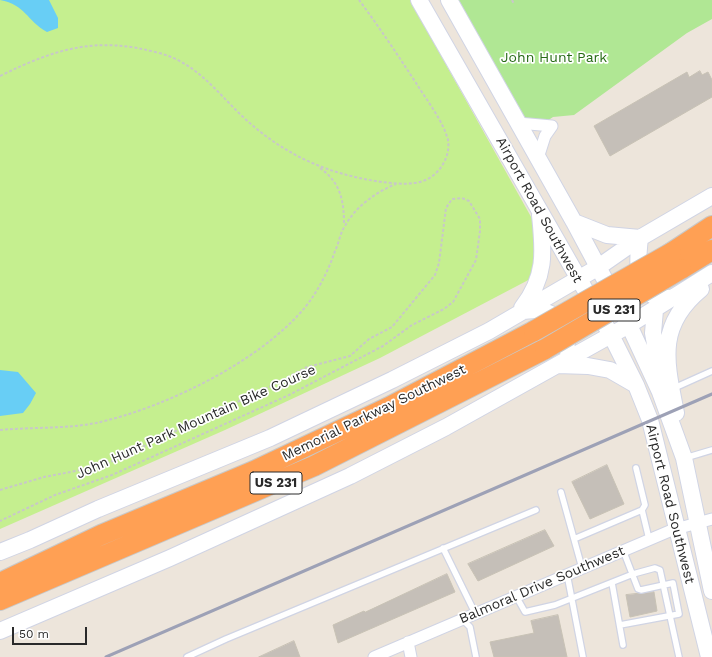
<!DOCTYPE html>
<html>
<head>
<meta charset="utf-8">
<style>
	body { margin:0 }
	#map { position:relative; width:712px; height:657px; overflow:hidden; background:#ede5db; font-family:"Work Sans",sans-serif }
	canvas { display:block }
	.scale { position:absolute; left:12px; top:627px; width:75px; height:18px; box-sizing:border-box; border:2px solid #2a2a2a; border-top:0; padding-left:5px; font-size:12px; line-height:14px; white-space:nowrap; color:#2a2a2a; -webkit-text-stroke:3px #fff; paint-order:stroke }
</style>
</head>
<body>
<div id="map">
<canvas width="712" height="657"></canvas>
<div class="scale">50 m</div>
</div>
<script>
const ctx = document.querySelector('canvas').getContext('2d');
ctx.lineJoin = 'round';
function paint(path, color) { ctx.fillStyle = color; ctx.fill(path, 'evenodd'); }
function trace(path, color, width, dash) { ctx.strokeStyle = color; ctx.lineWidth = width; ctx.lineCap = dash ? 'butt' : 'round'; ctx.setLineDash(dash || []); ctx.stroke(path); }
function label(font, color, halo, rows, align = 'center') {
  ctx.font = font + ' "Work Sans",sans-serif'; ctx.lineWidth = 3.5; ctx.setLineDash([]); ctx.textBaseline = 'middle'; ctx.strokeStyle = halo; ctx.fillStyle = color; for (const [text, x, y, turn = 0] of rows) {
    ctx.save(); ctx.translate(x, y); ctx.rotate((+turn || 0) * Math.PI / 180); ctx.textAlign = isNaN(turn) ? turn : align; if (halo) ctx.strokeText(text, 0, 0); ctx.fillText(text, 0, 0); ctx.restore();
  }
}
const green = new Path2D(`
	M 458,0 L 712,0 L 712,19 L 687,33 L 574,115 L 553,117 L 544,123 L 522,118 Z`);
const pitch = new Path2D(`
	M 0,0 L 410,0 L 535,224 L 536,276 L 380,358 L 225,430 L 0,529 Z`);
const water = new Path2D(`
	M 0,0 L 49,0 L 58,18 L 58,28 L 47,32 C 26,20 26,5 0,0 Z
	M 0,370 L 18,372 L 36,393 L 30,404 L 23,413 L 0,416 Z`);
const building = new Path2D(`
	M 700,71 L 702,75 L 708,72 L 712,80 L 712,97 L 610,156 L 594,126 L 687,72 L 689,77 Z
	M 607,465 L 624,504 L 590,519 L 572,482 Z
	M 545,530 L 554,546 L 478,581 L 468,564 Z
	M 447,574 L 455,592 L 338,643 L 333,625 L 364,611 L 365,612 Z
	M 654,592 L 657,611 L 630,617 L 626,595 Z
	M 558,615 L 567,657 L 494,657 L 490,642 L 534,633 L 531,621 Z
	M 294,641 L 300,657 L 259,657 Z`);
const path = new Path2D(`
	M 512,0 L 514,4
	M 0,76 C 57,48 97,36 159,53 C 195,62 216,91 241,115 C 282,154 326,174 382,182 C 401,184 423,187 437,172 C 445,164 450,151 448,140 C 443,121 428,102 418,86 C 399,57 380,28 359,0
	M 320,168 C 341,183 344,201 344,225
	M 0,430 C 32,427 65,429 96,423 C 166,408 275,355 314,295 C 323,281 330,266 335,251 C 339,243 340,233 345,226 C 355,207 376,192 396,184
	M 0,490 L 44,477 L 102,466 L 271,386 L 307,367 L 350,356 L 369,339 L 392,327 L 435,275 L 439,263 L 446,208 L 452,199 L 462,198 L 469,201 L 480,219 L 480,231 L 476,260 L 453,302 L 444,309 L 412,325 L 383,346 L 289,395 L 112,475 L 55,495 L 0,521`);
const lane = new Path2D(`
	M 672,389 L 712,371
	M 685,458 L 712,450
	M 561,492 L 582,568
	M 642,510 L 649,539
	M 574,539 L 642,510 L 645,505 L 636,468
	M 443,548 L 475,613
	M 567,574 L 583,657
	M 612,583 L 623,645
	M 516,596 L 525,612 L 555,605 L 633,574 L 655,568 L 660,570 L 679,657
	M 462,619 L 470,627 L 476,657
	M 620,625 L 679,614 L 673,583 L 641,590 L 638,589 L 623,550
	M 187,657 L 226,639 L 536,510`);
const street = new Path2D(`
	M 518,123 L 552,126 L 545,136 L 538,158
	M 408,642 L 411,657
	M 374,657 L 672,530 L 712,519`);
const secondary = new Path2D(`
	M 419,0 L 611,335 L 636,385 L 650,420 L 709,657
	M 449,0 L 574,222 L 629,325 L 660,392 L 684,458 L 712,591
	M 574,222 L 607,235 L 640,238
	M 640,238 C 638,255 635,280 649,293 C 655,298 666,298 673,298
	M 522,308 C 546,277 544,253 540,215
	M 655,310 L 653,333 L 661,376
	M 523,311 C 548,307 573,319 566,348
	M 557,365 L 588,366 L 610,370 L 636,385
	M 676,413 C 666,362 656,326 701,289
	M 0,552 L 30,540 L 98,509 L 270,438 L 392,380 L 489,331 L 597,268 L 640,238 L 712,196
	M 0,631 L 170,558 L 350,476 L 446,427 L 629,325 L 712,273`);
const highway = new Path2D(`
	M 671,253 L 712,226
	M 681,269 L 712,250
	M 0,583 L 101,535 L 254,471 L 389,407 L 534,331
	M 0,600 L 314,466 L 545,349`);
const rail = new Path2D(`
	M 106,657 L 712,394`);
const highwayBridge = new Path2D(`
	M 534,331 L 671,253
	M 545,349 L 681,269`);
const shields = [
	[614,310,52],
	[276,483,52]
];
const shieldNames = [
	["US 231",614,310],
	["US 231",276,483]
];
const parkNames = [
	["John Hunt Park",554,58]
];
const streetNames = [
	["Airport Road Southwest",539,210,61],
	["Memorial Parkway Southwest",374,413,-26],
	["John Hunt Park Mountain Bike Course",196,422,-24],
	["Airport Road Southwest",670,504,76],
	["Balmoral Drive Southwest",542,585,-23]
];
paint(green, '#b0e794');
paint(pitch, '#c5ef8f');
paint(water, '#68cef5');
paint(building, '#c5bfb8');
trace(building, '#c8c2b5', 1);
trace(lane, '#d0d4e4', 8);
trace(street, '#d0d4e4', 13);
trace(secondary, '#d0d4e4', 18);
trace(highway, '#c8c8c8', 22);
trace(path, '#c8c8c8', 2, [3, 2]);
trace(lane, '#fff', 5.5);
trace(street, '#fff', 11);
trace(secondary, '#fff', 16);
trace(highway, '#ffa054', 20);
trace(rail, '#9da1b6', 3);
trace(highwayBridge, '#c8c8c8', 22, []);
trace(highwayBridge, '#ffa054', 20);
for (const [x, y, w] of shields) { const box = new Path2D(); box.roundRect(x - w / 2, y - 11, w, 22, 3); ctx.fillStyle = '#fff'; ctx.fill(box); trace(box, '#2a2a2a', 1); }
label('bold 13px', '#2a2a2a', null, shieldNames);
label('14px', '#276b16', '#fff', parkNames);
label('14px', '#2a2a2a', '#fff', streetNames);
</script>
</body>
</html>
